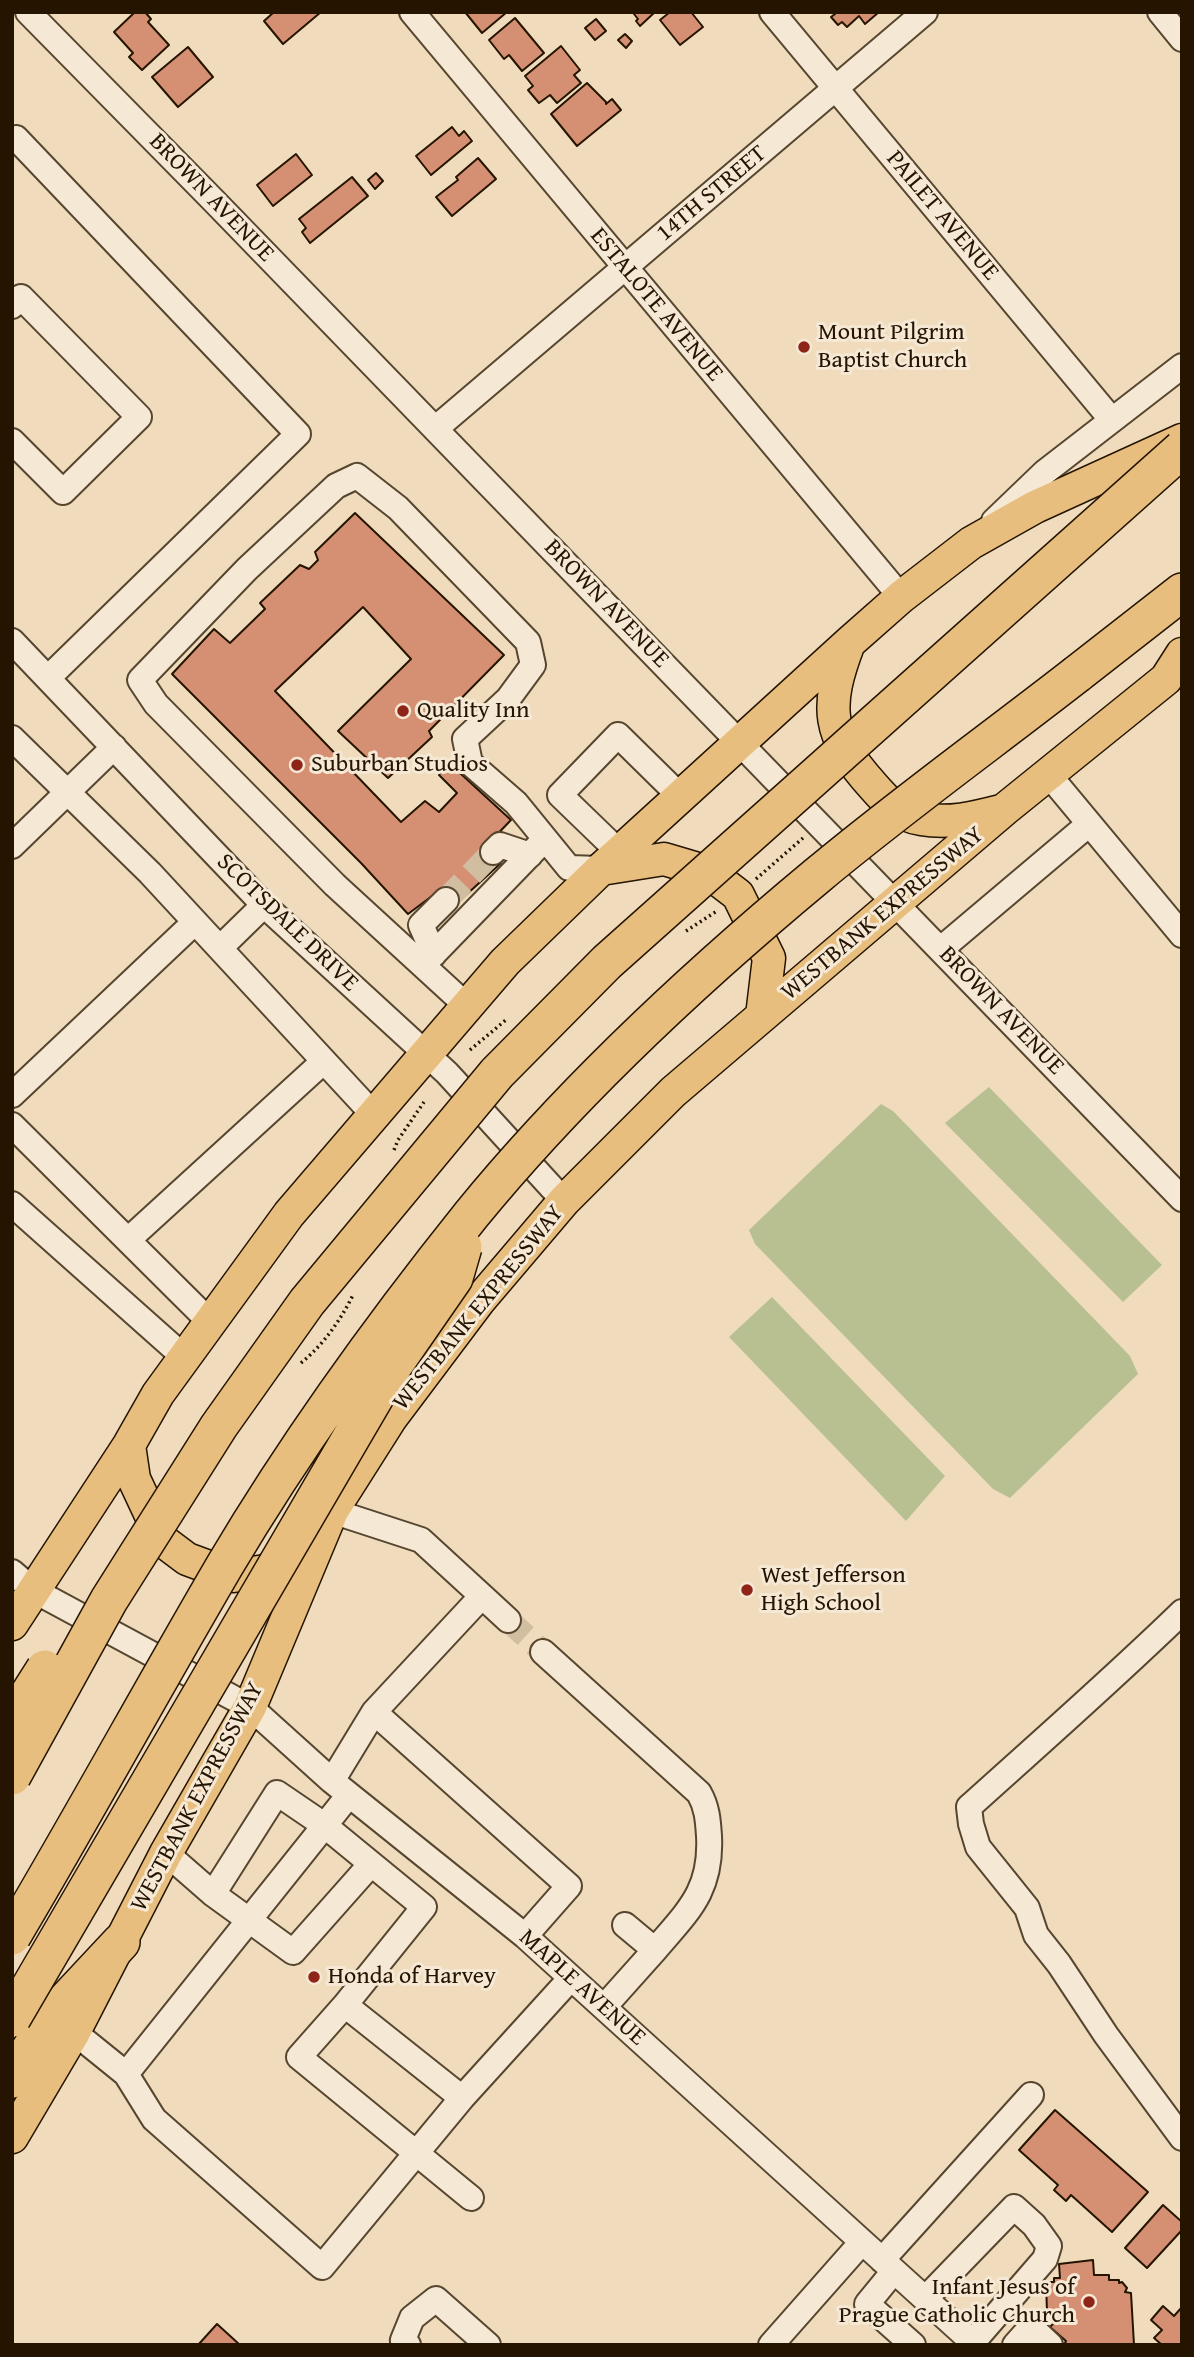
<!DOCTYPE html>
<html>
<head>
<meta charset="utf-8">
<style>
	body { margin:0 }
	#map { position:relative; width:1194px; height:2357px; overflow:hidden; background:#f0dcbd; font-family:"Gentium Book Plus",serif }
	canvas { display:block }
	.frame { position:absolute; inset:0; border:14px solid #241400; pointer-events:none }
</style>
</head>
<body>
<div id="map">
<canvas width="1194" height="2357"></canvas>
<div class="frame"></div>
</div>
<script>
const ctx = document.querySelector('canvas').getContext('2d');
ctx.lineJoin = 'round';
function paint(path, color) { ctx.fillStyle = color; ctx.fill(path, 'evenodd'); }
function trace(path, color, width, dash) { ctx.strokeStyle = color; ctx.lineWidth = width; ctx.lineCap = dash ? 'butt' : 'round'; ctx.setLineDash(dash || []); ctx.stroke(path); }
function label(font, color, halo, rows, align = 'center') {
  ctx.font = font + ' "Gentium Book Plus",serif'; ctx.lineWidth = 6; ctx.setLineDash([]); ctx.textBaseline = 'middle'; ctx.strokeStyle = halo; ctx.fillStyle = color; for (const [text, x, y, turn = 0] of rows) {
    ctx.save(); ctx.translate(x, y); ctx.rotate((+turn || 0) * Math.PI / 180); ctx.textAlign = isNaN(turn) ? turn : align; if (halo) ctx.strokeText(text, 0, 0); ctx.fillText(text, 0, 0); ctx.restore();
  }
}
const green = new Path2D(`
	M 989,1087 L 1162,1265 L 1123,1302 L 945,1123 Z
	M 881,1104 L 893,1111 L 1130,1356 L 1138,1374 L 1010,1498 L 993,1489 L 755,1244 L 749,1230 Z
	M 772,1297 L 945,1476 L 906,1521 L 729,1337 Z`);
const building = new Path2D(`
	M 135,12 L 145,12 L 151,19 L 148,22 L 169,45 L 142,70 L 129,57 L 133,53 L 114,32 Z
	M 274,12 L 321,12 L 283,44 L 264,21 Z
	M 465,12 L 507,12 L 482,33 Z
	M 636,12 L 655,12 L 640,26 L 636,21 L 638,19 L 634,14 Z
	M 670,12 L 691,12 L 703,27 L 680,45 L 660,20 Z
	M 834,12 L 879,12 L 865,24 L 859,16 L 847,27 L 842,22 L 838,25 L 831,17 L 835,14 Z
	M 515,18 L 544,53 L 522,71 L 509,55 L 504,59 L 489,40 Z
	M 596,19 L 606,31 L 595,40 L 585,28 Z
	M 625,34 L 632,41 L 626,48 L 618,40 Z
	M 561,46 L 580,70 L 574,75 L 581,83 L 557,103 L 550,95 L 539,103 L 528,90 L 533,86 L 525,76 Z
	M 188,47 L 213,77 L 178,107 L 152,77 Z
	M 587,83 L 606,102 L 606,104 L 612,99 L 621,110 L 577,146 L 551,114 Z
	M 452,127 L 459,136 L 464,131 L 472,141 L 431,175 L 416,156 Z
	M 296,154 L 312,175 L 273,206 L 257,185 Z
	M 478,158 L 496,179 L 452,216 L 436,197 L 458,180 L 456,177 Z
	M 376,173 L 383,181 L 375,189 L 368,180 Z
	M 352,177 L 368,196 L 310,243 L 302,232 L 306,228 L 299,219 Z
	M 355,513 L 504,655 L 429,731 L 432,737 L 388,778 L 338,731 L 411,659 L 363,607 L 275,691 L 401,822 L 425,801 L 439,812 L 457,793 L 439,775 L 448,762 L 511,820 L 487,845 L 501,863 L 454,906 L 436,893 L 408,914 L 361,863 L 172,674 L 214,629 L 230,643 L 265,609 L 260,603 L 300,565 L 309,569 L 318,560 L 315,552 Z
	M 1055,2110 L 1148,2192 L 1112,2232 L 1071,2195 L 1066,2201 L 1054,2190 L 1058,2185 L 1019,2150 Z
	M 1163,2205 L 1182,2222 L 1182,2230 L 1147,2268 L 1125,2248 Z
	M 1093,2260 L 1094,2275 L 1109,2275 L 1109,2280 L 1119,2280 L 1119,2283 L 1122,2282 L 1127,2288 L 1125,2292 L 1131,2293 L 1134,2345 L 1064,2345 L 1066,2341 L 1050,2327 L 1060,2317 L 1057,2311 L 1047,2312 L 1046,2282 L 1054,2282 L 1054,2278 L 1060,2278 L 1059,2264 Z
	M 1163,2306 L 1174,2316 L 1182,2307 L 1182,2345 L 1162,2345 L 1154,2338 L 1162,2330 L 1151,2320 Z
	M 217,2324 L 240,2345 L 198,2345 Z`);
const minorTunnel = new Path2D(`
	M 446,900 L 493,852
	M 508,1620 L 543,1652`);
const path = new Path2D(`
	M 756,879 L 803,838
	M 686,931 L 717,911
	M 470,1050 L 507,1019
	M 394,1150 L 398,1140 L 424,1102
	M 301,1363 C 324,1344 340,1321 353,1295`);
const minor = new Path2D(`
	M 28,12 L 214,201 L 1182,1199
	M 412,12 L 901,597
	M 772,12 L 1111,419
	M 1160,12 L 1182,39
	M 12,141 L 16,138 L 298,434 L 48,678
	M 12,306 L 21,297 L 139,417 L 63,492 L 12,441
	M 435,429 L 925,12
	M 994,521 L 1045,472 L 1182,366
	M 12,641 L 264,905 L 447,1073 L 564,1201
	M 12,738 L 150,873 L 373,1114
	M 1048,774 L 1182,935
	M 12,846 L 114,747
	M 493,852 L 500,845 L 530,855
	M 619,852 L 560,795 L 618,735 L 680,796
	M 220,948 L 264,905
	M 941,949 L 1089,824
	M 434,954 L 421,925 L 446,900
	M 423,965 L 545,839
	M 467,1006 L 335,885 L 156,704 L 140,680 L 247,569 L 336,486 L 357,476 L 398,508 L 528,642 L 533,665 L 508,699 L 465,739 L 470,763 L 516,803 L 569,868 L 601,869
	M 12,1095 L 195,922
	M 12,1125 L 210,1322
	M 12,1204 L 184,1357
	M 128,1240 L 324,1061
	M 332,1511 L 421,1540 L 482,1596 L 374,1712 L 332,1781
	M 12,1572 L 33,1590 L 250,1707 L 332,1781 L 525,1936 L 976,2345
	M 482,1596 L 508,1620
	M 1182,1612 C 1113,1679 1041,1742 969,1807 L 971,1824 L 978,1847 L 1027,1908 L 1036,1935 L 1059,1964 L 1106,2035 L 1182,2138
	M 543,1652 L 699,1793 C 707,1807 708,1820 709,1836 C 712,1891 688,1911 655,1950
	M 374,1712 L 569,1886 L 525,1936
	M 166,1853 L 213,1894 L 293,1952 L 371,1864
	M 213,1894 L 277,1793 L 324,1825 L 424,1907 L 345,2005 L 462,2098
	M 345,2005 L 299,2057 L 471,2198
	M 604,2007 L 655,1950 L 625,1925
	M 74,2032 L 126,2074 L 349,1795
	M 126,2074 L 154,2119 L 322,2267 L 462,2098 L 571,1978
	M 882,2260 L 1031,2095
	M 894,2271 L 867,2304 L 913,2345
	M 925,2299 L 1014,2207 L 1034,2225 L 1049,2246 L 1045,2259 L 973,2342
	M 408,2345 L 403,2340 L 412,2318 L 436,2299 L 488,2345
	M 771,2345 L 862,2242
	M 1015,2345 L 1031,2327 L 1050,2345`);
const major = new Path2D(`
	M 849,643 C 824,708 827,735 873,786 C 886,801 900,816 921,819 C 949,824 974,818 1001,811
	M 601,869 L 664,859 L 708,872 L 738,895 L 769,958 L 762,1016
	M 129,1445 L 134,1479 L 163,1541 L 187,1559 L 233,1576 L 265,1571 L 291,1557
	M 12,1624 L 129,1445 L 158,1394 L 289,1214 L 505,962 L 601,869 L 850,642 L 901,597 L 971,543 L 1035,507 L 1182,440
	M 12,2137 L 74,2032 L 166,1853 L 250,1707 L 332,1511 L 391,1418 L 479,1301 L 564,1201 L 673,1092 L 1005,809 L 1166,679 L 1182,654`);
const highway = new Path2D(`
	M 1077,674 L 1182,592
	M 12,2079 L 49,2019 L 121,1942`);
const highwayBridge = new Path2D(`
	M 12,1721 L 45,1669
	M 12,1776 L 109,1600 L 219,1426 L 307,1302 L 497,1073 L 607,962 L 1182,449
	M 12,1936 C 85,1813 153,1688 225,1565 C 298,1442 382,1326 471,1215 C 573,1090 694,978 818,875 C 902,805 991,741 1077,674
	M 12,2018 L 393,1366 L 454,1278 L 463,1247`);
const markers = [
	[804,347,7,"#8f2418"],
	[403,711,7,"#8f2418"],
	[297,765,7,"#8f2418"],
	[747,1590,7,"#8f2418"],
	[314,1977,7,"#8f2418"],
	[1089,2302,7,"#8f2418"]
];
const streetNames = [
	["14TH STREET",712,194,-40],
	["BROWN AVENUE",211,198,46],
	["PAILET AVENUE",942,216,50],
	["ESTALOTE AVENUE",656,305,50],
	["BROWN AVENUE",606,604,46],
	["WESTBANK EXPRESSWAY",883,914,-40],
	["SCOTSDALE DRIVE",287,923,44],
	["BROWN AVENUE",1001,1011,46],
	["WESTBANK EXPRESSWAY",479,1308,-51],
	["WESTBANK EXPRESSWAY",198,1797,-62],
	["MAPLE AVENUE",582,1988,42]
];
const poiNames = [
	["Mount Pilgrim",818,333],
	["Baptist Church",818,361],
	["Quality Inn",417,711],
	["Suburban Studios",311,765],
	["West Jefferson",761,1576],
	["High School",761,1604],
	["Honda of Harvey",328,1977],
	["Infant Jesus of",1075,2288,"right"],
	["Prague Catholic Church",1075,2316,"right"]
];
paint(green, '#b8c092');
paint(building, '#d59073');
trace(building, '#241400', 2);
trace(minorTunnel, '#d1bea1', 24, [24, 12]);
trace(minor, '#57462f', 28);
trace(major, '#241400', 35);
trace(highway, '#241400', 40);
trace(path, '#241400', 3.5, [2, 3.5]);
trace(minor, '#f5e8d4', 24);
trace(major, '#e8be7e', 32);
trace(highway, '#e8be7e', 37);
trace(highwayBridge, '#241400', 40, []);
trace(highwayBridge, '#e8be7e', 37);
for (const [x, y, r, color] of markers) { const dot = new Path2D(); dot.arc(x, y, r, 0, 2 * Math.PI); ctx.fillStyle = color; ctx.fill(dot); trace(dot, '#f5e8d4', 2.5); }
label('24px', '#241400', '#f5e8d4', streetNames);
label('24px', '#241400', '#f5e8d4', poiNames, 'left');
</script>
</body>
</html>
